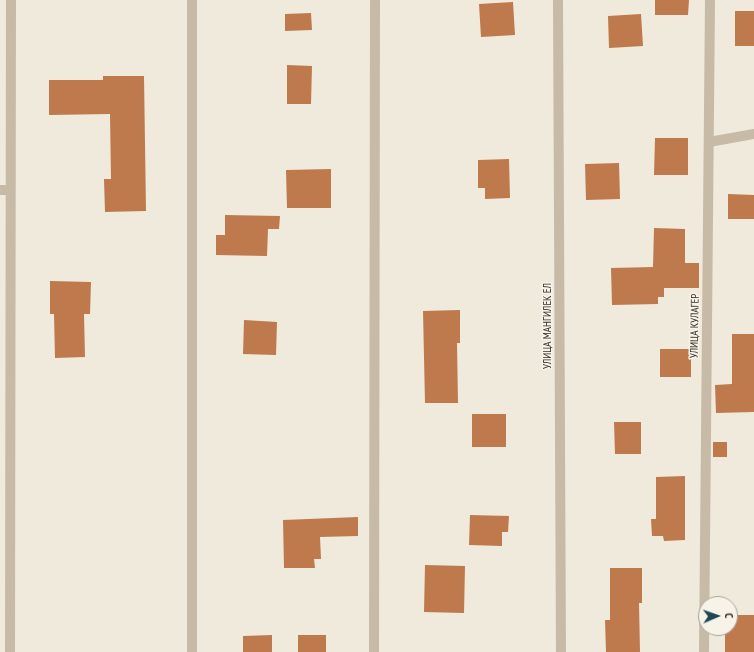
<!DOCTYPE html>
<html>
<head>
<meta charset="utf-8">
<style>
	body { margin:0 }
	#map { position:relative; width:754px; height:652px; overflow:hidden; background:#f0eadc; font-family:"PT Sans Narrow",sans-serif }
	canvas { display:block }
	.north { position:absolute; left:698px; top:596px; width:40px; height:40px; box-sizing:border-box; background:#f8f3e8; border:1px solid #aaa49b; border-radius:50%; rotate:88deg; font-size:11px; font-weight:700; line-height:16px; text-align:center; color:#352e28 }
	.north::after { content:''; display:block; margin:auto; width:14px; height:18px; background:#204854; clip-path:polygon(50% 0,100% 100%,50% 72%,0 100%) }
</style>
</head>
<body>
<div id="map">
<canvas width="754" height="652"></canvas>
<div class="north">С</div>
</div>
<script>
const ctx = document.querySelector('canvas').getContext('2d');
ctx.lineJoin = 'round';
function paint(path, color) { ctx.fillStyle = color; ctx.fill(path, 'evenodd'); }
function trace(path, color, width, dash) { ctx.strokeStyle = color; ctx.lineWidth = width; ctx.lineCap = dash ? 'butt' : 'round'; ctx.setLineDash(dash || []); ctx.stroke(path); }
function label(font, color, halo, rows, align = 'center') {
  ctx.font = font + ' "PT Sans Narrow",sans-serif'; ctx.lineWidth = 3; ctx.setLineDash([]); ctx.textBaseline = 'middle'; ctx.strokeStyle = halo; ctx.fillStyle = color; for (const [text, x, y, turn = 0] of rows) {
    ctx.save(); ctx.translate(x, y); ctx.rotate((+turn || 0) * Math.PI / 180); ctx.textAlign = isNaN(turn) ? turn : align; if (halo) ctx.strokeText(text, 0, 0); ctx.fillText(text, 0, 0); ctx.restore();
  }
}
const building = new Path2D(`
	M 655,0 L 689,0 L 688,15 L 655,15 Z
	M 513,2 L 515,35 L 481,37 L 479,4 Z
	M 735,11 L 754,11 L 754,46 L 735,46 Z
	M 311,13 L 312,30 L 285,31 L 285,14 Z
	M 641,14 L 643,46 L 609,48 L 608,16 Z
	M 287,65 L 312,66 L 311,104 L 287,104 Z
	M 103,76 L 144,76 L 146,211 L 105,212 L 104,179 L 111,179 L 110,114 L 49,115 L 49,80 L 103,80 Z
	M 655,138 L 688,138 L 688,175 L 654,175 Z
	M 509,159 L 510,198 L 485,199 L 485,188 L 478,188 L 478,160 Z
	M 619,163 L 620,199 L 586,200 L 585,164 Z
	M 331,169 L 331,208 L 287,208 L 286,170 Z
	M 728,194 L 754,195 L 754,219 L 728,219 Z
	M 225,215 L 280,216 L 279,229 L 268,229 L 267,256 L 216,255 L 216,235 L 225,235 Z
	M 654,228 L 685,229 L 685,263 L 699,263 L 699,288 L 664,288 L 664,297 L 658,297 L 658,304 L 612,305 L 611,268 L 653,267 Z
	M 50,281 L 91,282 L 90,314 L 84,314 L 85,357 L 55,358 L 54,314 L 50,314 Z
	M 460,310 L 460,343 L 457,343 L 458,403 L 425,403 L 423,311 Z
	M 244,320 L 277,322 L 276,355 L 243,354 Z
	M 732,334 L 754,334 L 754,412 L 716,413 L 715,385 L 732,384 Z
	M 660,349 L 691,349 L 691,377 L 660,377 Z
	M 472,414 L 506,414 L 506,447 L 472,447 Z
	M 614,422 L 641,422 L 641,454 L 615,454 Z
	M 713,442 L 727,442 L 727,457 L 713,457 Z
	M 685,476 L 685,540 L 664,541 L 663,536 L 652,536 L 651,519 L 656,519 L 656,477 Z
	M 470,515 L 509,516 L 508,532 L 502,532 L 502,546 L 469,545 Z
	M 358,517 L 358,536 L 320,537 L 321,559 L 314,559 L 315,568 L 284,568 L 283,520 Z
	M 425,565 L 465,566 L 464,613 L 424,612 Z
	M 610,568 L 642,568 L 642,603 L 639,603 L 640,652 L 606,652 L 605,620 L 610,620 Z
	M 730,615 L 754,615 L 754,652 L 725,652 L 725,628 L 730,628 Z
	M 272,635 L 272,652 L 243,652 L 243,636 Z
	M 298,635 L 326,635 L 326,652 L 298,652 Z`);
const minor = new Path2D(`
	M 558,0 L 561,652
	M 709,142 L 754,134
	M 0,190 L 10,190
	M 10,652 L 11,0
	M 192,652 L 192,0
	M 374,652 L 375,0
	M 704,652 L 710,0`);
const streetNames = [
	["УЛИЦА МАНГИЛЕК ЕЛ",548,326,-90],
	["УЛИЦА КУЛАГЕР",695,326,-89]
];
paint(building, '#be794c');
trace(minor, '#c7bba8', 10);
label('11px', '#352e28', '#f8f3e8', streetNames);
</script>
</body>
</html>
